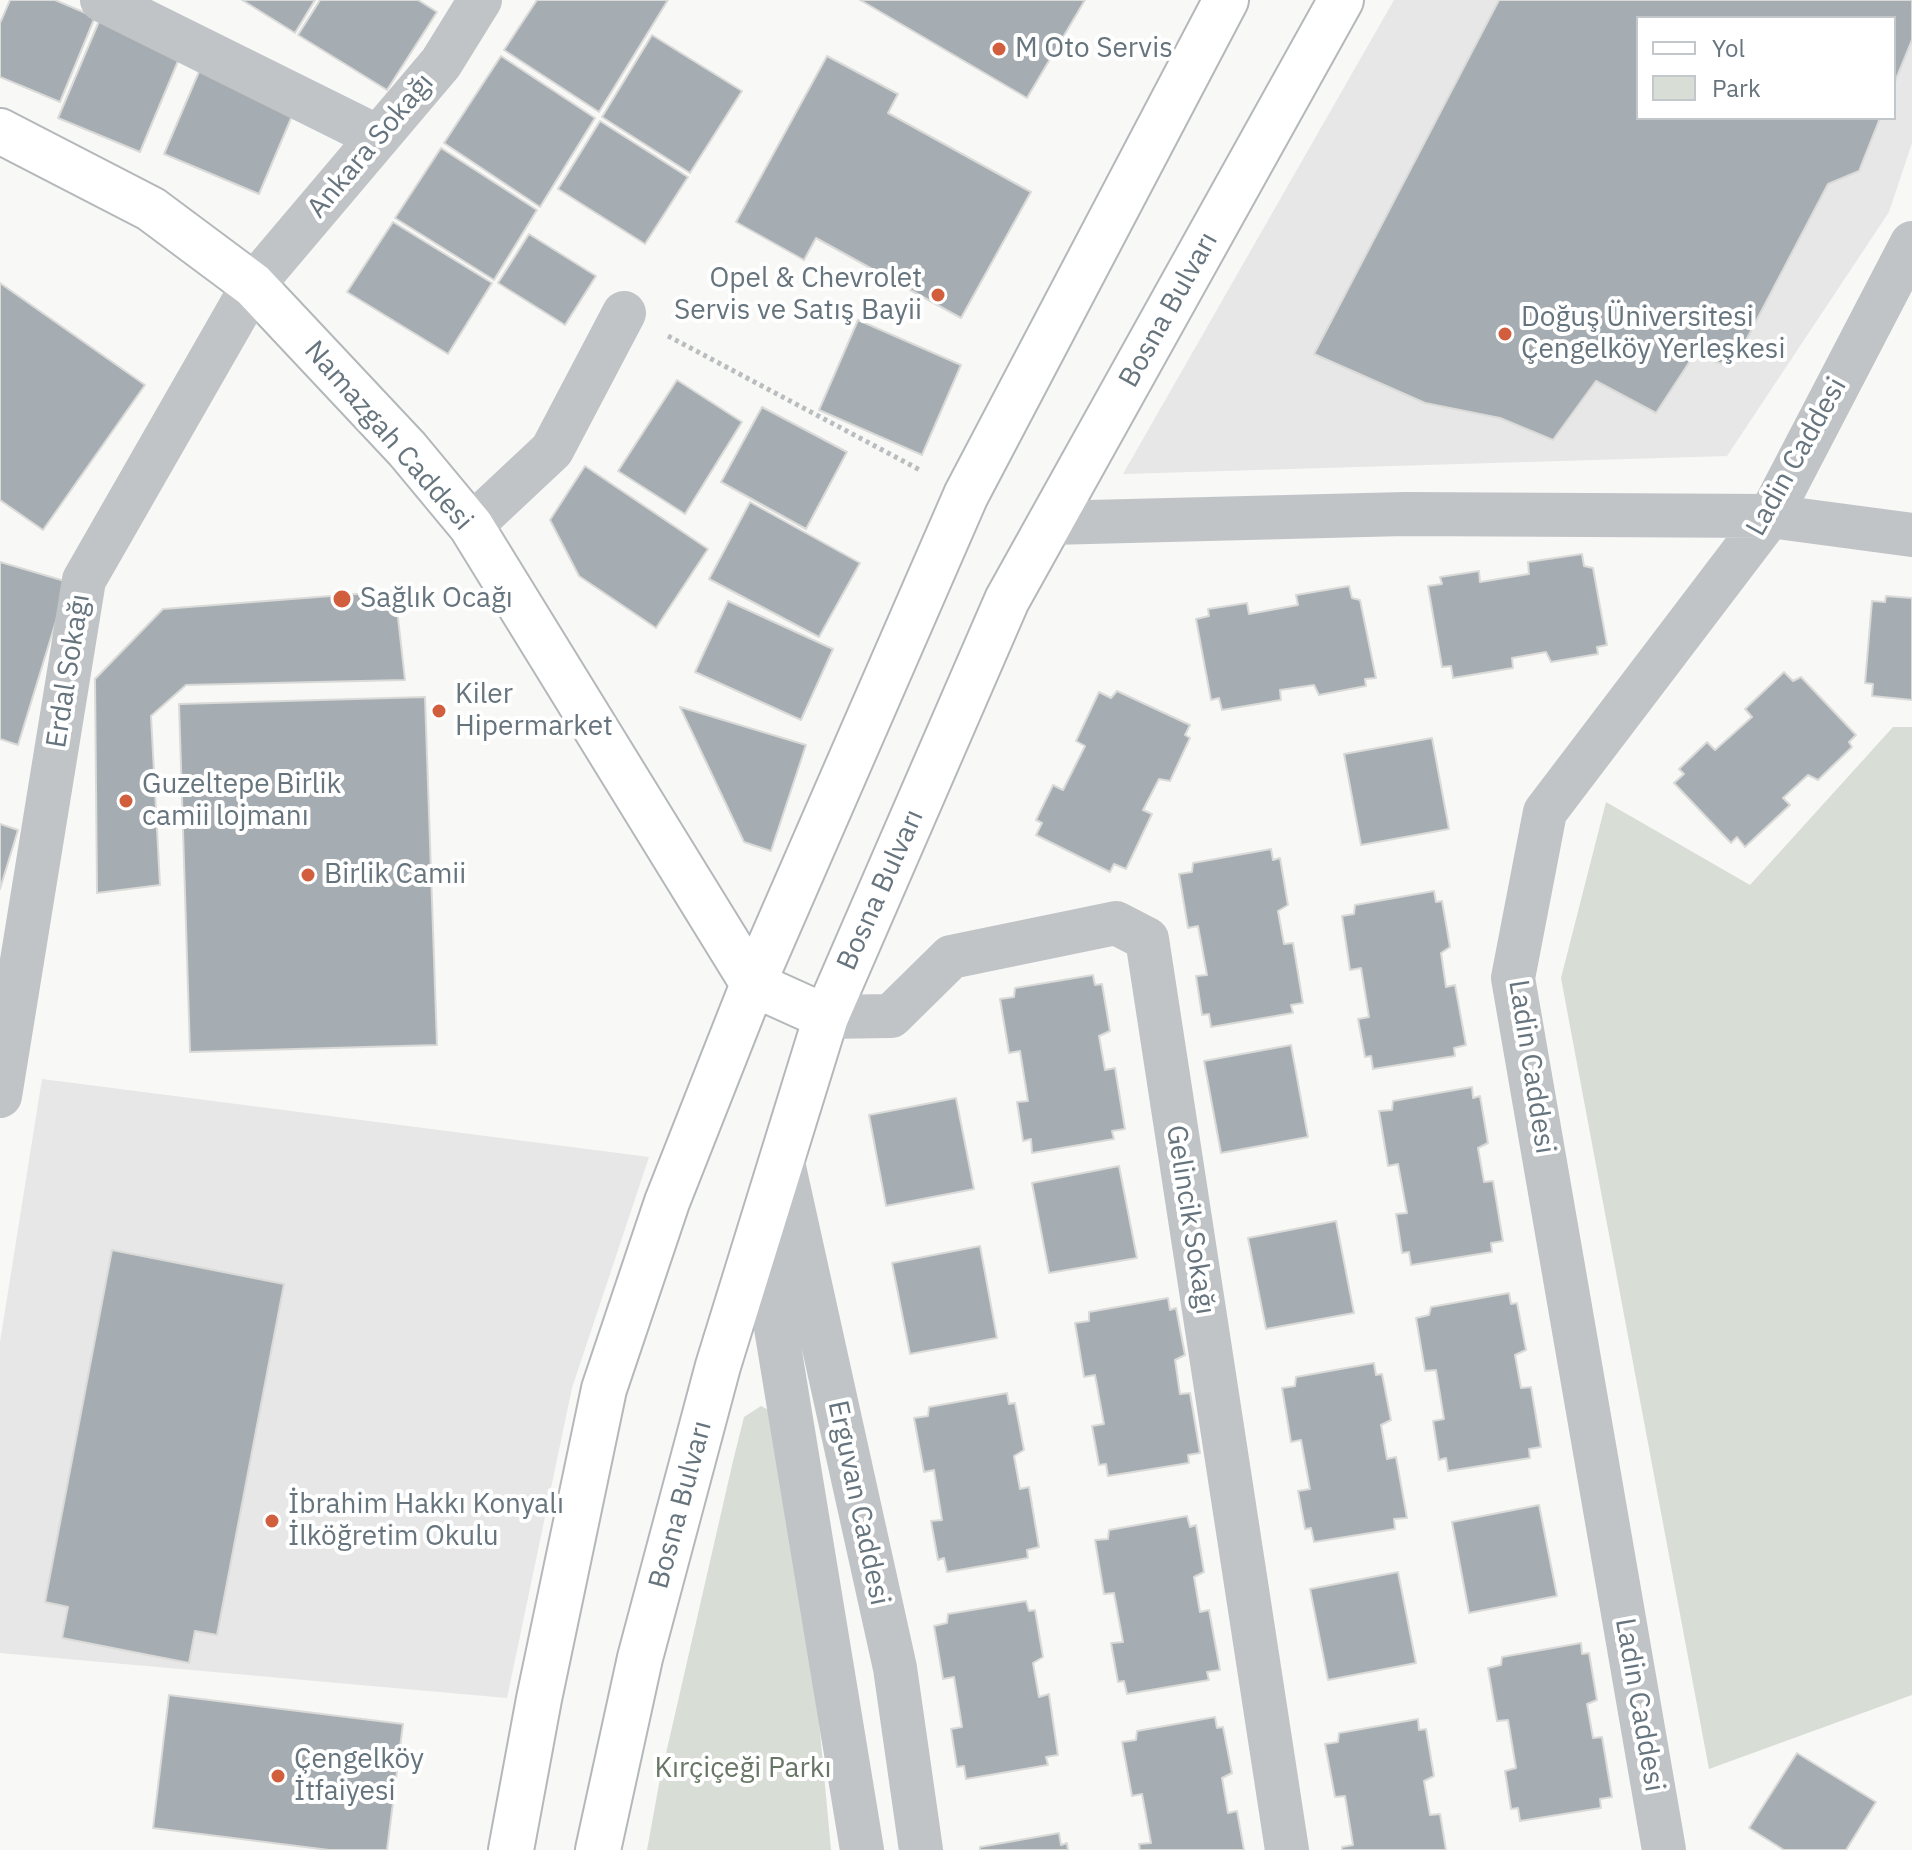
<!DOCTYPE html>
<html>
<head>
<meta charset="utf-8">
<style>
	body { margin:0 }
	#map { position:relative; width:1912px; height:1850px; overflow:hidden; background:#f8f8f6; font-family:"IBM Plex Sans",sans-serif }
	canvas { display:block }
	.legend { position:absolute; left:1636px; top:16px; width:260px; height:104px; box-sizing:border-box; background:#fff; border:2px solid #c2c7cb; margin:0; padding:10px 14px; list-style:none; font-size:24px; color:#66747e }
	.legend li { display:flex; align-items:center; gap:16px; height:40px }
	.legend b { width:40px; border:2px solid #c2c7cb }
</style>
</head>
<body>
<div id="map">
<canvas width="1912" height="1850"></canvas>
<ul class="legend">
<li><b style="height:10px;background:#fff"></b>Yol</li>
<li><b style="height:22px;background:#d8ddd6"></b>Park</li>
</ul>
</div>
<script>
const ctx = document.querySelector('canvas').getContext('2d');
ctx.lineJoin = 'round';
function paint(path, color) { ctx.fillStyle = color; ctx.fill(path, 'evenodd'); }
function trace(path, color, width, dash) { ctx.strokeStyle = color; ctx.lineWidth = width; ctx.lineCap = dash ? 'butt' : 'round'; ctx.setLineDash(dash || []); ctx.stroke(path); }
function label(font, color, halo, rows, align = 'center') {
  ctx.font = font + ' "IBM Plex Sans",sans-serif'; ctx.lineWidth = 8; ctx.setLineDash([]); ctx.textBaseline = 'middle'; ctx.strokeStyle = halo; ctx.fillStyle = color; for (const [text, x, y, turn = 0] of rows) {
    ctx.save(); ctx.translate(x, y); ctx.rotate((+turn || 0) * Math.PI / 180); ctx.textAlign = isNaN(turn) ? turn : align; if (halo) ctx.strokeText(text, 0, 0); ctx.fillText(text, 0, 0); ctx.restore();
  }
}
const built = new Path2D(`
	M 1394,0 L 1912,0 L 1912,143 L 1889,212 L 1727,456 L 1123,474 ZM 1638,18 L 1894,18 L 1894,118 L 1638,118 Z
	M 42,1079 L 649,1157 L 572,1388 L 507,1698 L 0,1653 L 0,1342 Z`);
const green = new Path2D(`
	M 1893,727 L 1912,727 L 1912,1695 L 1709,1769 L 1561,978 L 1606,802 L 1750,885 Z
	M 761,1406 L 776,1414 L 801,1526 L 831,1850 L 647,1850 L 659,1784 L 733,1461 L 744,1417 Z`);
const building = new Path2D(`
	M 10,0 L 55,0 L 95,17 L 60,102 L 0,77 L 0,23 Z
	M 242,0 L 315,0 L 295,33 Z
	M 320,0 L 418,0 L 437,12 L 387,90 L 298,35 Z
	M 537,0 L 668,0 L 599,112 L 504,50 Z
	M 860,0 L 1085,0 L 1027,98 Z
	M 1499,0 L 1912,0 L 1912,40 L 1894,84 L 1894,18 L 1638,18 L 1638,118 L 1880,118 L 1859,171 L 1828,184 L 1732,367 L 1694,355 L 1656,413 L 1596,381 L 1553,440 L 1500,418 L 1425,403 L 1314,354 Z
	M 100,19 L 181,54 L 140,152 L 58,118 Z
	M 652,35 L 742,91 L 690,173 L 602,117 Z
	M 501,56 L 595,118 L 540,207 L 444,143 Z
	M 827,56 L 898,94 L 888,113 L 1031,192 L 961,318 L 816,238 L 804,260 L 736,222 Z
	M 201,67 L 295,109 L 259,194 L 164,154 Z
	M 600,121 L 688,177 L 645,244 L 558,189 Z
	M 441,148 L 537,210 L 494,280 L 395,218 Z
	M 393,222 L 492,283 L 448,354 L 347,292 Z
	M 529,234 L 596,276 L 565,325 L 498,283 Z
	M 0,283 L 145,385 L 43,530 L 0,500 Z
	M 858,320 L 961,365 L 922,455 L 819,410 Z
	M 677,380 L 742,422 L 685,514 L 618,471 Z
	M 762,407 L 847,452 L 806,529 L 721,482 Z
	M 585,466 L 708,549 L 656,628 L 579,576 L 550,520 Z
	M 750,502 L 860,563 L 819,637 L 709,579 Z
	M 1582,554 L 1584,566 L 1593,568 L 1607,645 L 1597,647 L 1598,654 L 1551,662 L 1546,652 L 1512,658 L 1513,668 L 1453,678 L 1451,666 L 1442,667 L 1428,586 L 1442,584 L 1440,577 L 1479,571 L 1480,582 L 1529,574 L 1528,562 Z
	M 0,562 L 68,582 L 18,745 L 0,739 Z
	M 1349,586 L 1352,598 L 1360,600 L 1376,678 L 1365,679 L 1366,686 L 1319,695 L 1314,685 L 1280,690 L 1281,700 L 1222,710 L 1219,698 L 1211,700 L 1196,619 L 1209,616 L 1208,609 L 1247,603 L 1249,614 L 1298,605 L 1296,595 Z
	M 395,591 L 405,680 L 186,685 L 151,716 L 160,885 L 97,893 L 95,679 L 163,609 Z
	M 1886,596 L 1912,598 L 1912,700 L 1872,696 L 1873,684 L 1865,683 L 1872,601 L 1885,602 Z
	M 728,601 L 833,649 L 801,720 L 695,672 Z
	M 1784,672 L 1793,681 L 1801,677 L 1856,735 L 1849,742 L 1852,747 L 1818,780 L 1808,775 L 1783,798 L 1790,805 L 1745,847 L 1737,837 L 1731,843 L 1674,783 L 1684,774 L 1679,769 L 1707,742 L 1715,750 L 1752,717 L 1745,709 Z
	M 1117,691 L 1190,725 L 1185,735 L 1190,738 L 1170,781 L 1159,779 L 1143,810 L 1152,814 L 1126,869 L 1114,864 L 1110,872 L 1036,835 L 1042,823 L 1036,820 L 1053,785 L 1063,790 L 1085,746 L 1076,741 L 1099,692 L 1111,698 Z
	M 425,697 L 437,1045 L 190,1052 L 179,704 Z
	M 680,707 L 806,745 L 771,851 L 744,842 Z
	M 1432,738 L 1449,829 L 1361,845 L 1344,754 Z
	M 0,824 L 18,830 L 0,889 Z
	M 1271,849 L 1273,860 L 1280,858 L 1288,905 L 1278,911 L 1284,944 L 1293,943 L 1303,1003 L 1291,1005 L 1293,1013 L 1211,1027 L 1209,1014 L 1202,1015 L 1196,976 L 1207,975 L 1198,926 L 1188,928 L 1179,874 L 1192,872 L 1193,863 Z
	M 1434,891 L 1436,902 L 1442,901 L 1450,947 L 1441,953 L 1446,987 L 1455,985 L 1466,1045 L 1454,1048 L 1455,1056 L 1373,1069 L 1371,1056 L 1365,1057 L 1358,1019 L 1369,1017 L 1361,968 L 1350,970 L 1342,916 L 1354,914 L 1355,905 Z
	M 1093,975 L 1095,985 L 1102,984 L 1110,1031 L 1099,1036 L 1105,1070 L 1115,1068 L 1125,1129 L 1112,1131 L 1114,1139 L 1032,1153 L 1031,1139 L 1023,1141 L 1017,1102 L 1028,1101 L 1020,1051 L 1009,1053 L 1000,999 L 1014,997 L 1015,988 Z
	M 1291,1045 L 1308,1137 L 1221,1153 L 1204,1061 Z
	M 1472,1087 L 1473,1098 L 1480,1096 L 1488,1143 L 1478,1148 L 1484,1182 L 1493,1181 L 1503,1241 L 1491,1243 L 1492,1252 L 1411,1265 L 1409,1252 L 1402,1253 L 1396,1214 L 1407,1213 L 1398,1164 L 1388,1166 L 1379,1111 L 1392,1110 L 1393,1101 Z
	M 956,1098 L 974,1189 L 886,1206 L 869,1115 Z
	M 1119,1166 L 1137,1258 L 1049,1273 L 1032,1183 Z
	M 1336,1221 L 1354,1313 L 1266,1329 L 1248,1238 Z
	M 980,1246 L 997,1338 L 910,1354 L 892,1263 Z
	M 112,1250 L 284,1284 L 217,1635 L 195,1631 L 189,1663 L 62,1638 L 68,1607 L 45,1602 Z
	M 1509,1293 L 1511,1304 L 1517,1303 L 1526,1350 L 1515,1355 L 1521,1388 L 1531,1387 L 1541,1447 L 1529,1449 L 1530,1458 L 1448,1471 L 1446,1458 L 1439,1460 L 1433,1421 L 1444,1419 L 1436,1370 L 1425,1371 L 1416,1318 L 1429,1315 L 1431,1307 Z
	M 1168,1298 L 1170,1310 L 1176,1308 L 1185,1355 L 1175,1360 L 1180,1394 L 1190,1393 L 1200,1453 L 1188,1455 L 1189,1463 L 1108,1476 L 1106,1464 L 1099,1465 L 1092,1426 L 1104,1424 L 1095,1375 L 1084,1377 L 1075,1323 L 1089,1321 L 1089,1312 Z
	M 1374,1363 L 1376,1375 L 1382,1374 L 1391,1420 L 1381,1425 L 1387,1459 L 1396,1457 L 1407,1518 L 1394,1519 L 1395,1529 L 1314,1542 L 1311,1528 L 1305,1529 L 1298,1491 L 1310,1489 L 1301,1440 L 1291,1442 L 1282,1388 L 1295,1386 L 1296,1377 Z
	M 1007,1393 L 1009,1404 L 1015,1403 L 1024,1450 L 1014,1456 L 1020,1489 L 1029,1487 L 1039,1547 L 1027,1550 L 1028,1558 L 947,1572 L 944,1558 L 938,1560 L 931,1521 L 942,1520 L 934,1470 L 924,1472 L 914,1418 L 928,1416 L 929,1407 Z
	M 1539,1505 L 1557,1596 L 1469,1613 L 1452,1522 Z
	M 1187,1516 L 1190,1527 L 1196,1525 L 1204,1572 L 1194,1577 L 1200,1612 L 1209,1610 L 1220,1670 L 1207,1672 L 1209,1680 L 1127,1694 L 1124,1681 L 1118,1682 L 1111,1643 L 1123,1642 L 1114,1593 L 1104,1594 L 1095,1540 L 1108,1539 L 1109,1530 Z
	M 1398,1572 L 1416,1663 L 1328,1680 L 1310,1589 Z
	M 1026,1601 L 1029,1611 L 1035,1610 L 1043,1657 L 1033,1663 L 1039,1697 L 1049,1694 L 1058,1755 L 1046,1757 L 1048,1765 L 966,1779 L 964,1766 L 957,1767 L 951,1729 L 962,1727 L 954,1677 L 943,1679 L 934,1626 L 947,1623 L 948,1614 Z
	M 1581,1643 L 1582,1654 L 1589,1653 L 1597,1700 L 1587,1704 L 1593,1738 L 1602,1737 L 1612,1797 L 1600,1799 L 1601,1808 L 1520,1821 L 1518,1808 L 1511,1809 L 1505,1771 L 1516,1768 L 1508,1720 L 1497,1721 L 1488,1668 L 1501,1665 L 1502,1657 Z
	M 169,1695 L 403,1724 L 387,1850 L 329,1850 L 153,1828 Z
	M 1215,1717 L 1217,1728 L 1223,1727 L 1232,1773 L 1222,1778 L 1228,1813 L 1237,1811 L 1244,1850 L 1140,1850 L 1139,1844 L 1151,1843 L 1142,1794 L 1132,1796 L 1122,1742 L 1136,1740 L 1137,1731 Z
	M 1418,1719 L 1419,1730 L 1426,1729 L 1434,1776 L 1424,1781 L 1430,1815 L 1440,1814 L 1446,1850 L 1342,1850 L 1342,1847 L 1353,1845 L 1345,1796 L 1335,1797 L 1325,1744 L 1338,1742 L 1339,1733 Z
	M 1797,1753 L 1876,1802 L 1846,1850 L 1784,1850 L 1749,1828 Z
	M 1059,1833 L 1061,1845 L 1067,1843 L 1068,1850 L 980,1850 L 980,1847 Z`);
const path = new Path2D(`
	M 668,336 L 920,470`);
const minor = new Path2D(`
	M 102,0 L 378,137
	M 1050,523 L 1405,514 L 1770,516 L 1912,535
	M 471,526 L 552,450 L 624,313
	M 826,1017 L 891,1016 L 951,957 L 1116,923 L 1147,939 L 1287,1850
	M 0,1096 L 84,580 L 253,285 L 441,63 L 480,0
	M 782,1158 L 895,1668 L 921,1850
	M 760,1231 L 862,1850
	M 1664,1850 L 1513,978 L 1545,812 L 1770,516 L 1912,243`);
const major = new Path2D(`
	M 0,131 L 151,209 L 253,285 L 407,449 L 471,526 L 753,984 L 826,1017
	M 511,1850 L 539,1699 L 604,1389 L 667,1202 L 753,984 L 966,495 L 1226,0
	M 598,1850 L 640,1658 L 718,1366 L 826,1017 L 1007,600 L 1341,0`);
const markers = [
	[999,49,8,"#d15f3d"],
	[938,295,8,"#d15f3d"],
	[1505,334,8,"#d15f3d"],
	[342,599,10,"#d15f3d"],
	[439,711,8,"#d15f3d"],
	[126,801,8,"#d15f3d"],
	[308,875,8,"#d15f3d"],
	[272,1521,8,"#d15f3d"],
	[278,1776,8,"#d15f3d"]
];
const poiNames = [
	["M Oto Servis",1015,49],
	["Opel & Chevrolet",922,279,"right"],
	["Servis ve Satış Bayii",922,311,"right"],
	["Doğuş Üniversitesi",1521,318],
	["Çengelköy Yerleşkesi",1521,350],
	["Sağlık Ocağı",360,599],
	["Kiler",455,695],
	["Hipermarket",455,727],
	["Guzeltepe Birlik",142,785],
	["camii lojmanı",142,817],
	["Birlik Camii",324,875],
	["İbrahim Hakkı Konyalı",288,1505],
	["İlköğretim Okulu",288,1537],
	["Çengelköy",294,1760],
	["İtfaiyesi",294,1792]
];
const streetNames = [
	["Ankara Sokağı",371,146,-50],
	["Bosna Bulvarı",1169,310,-61],
	["Namazgah Caddesi",388,436,49],
	["Ladin Caddesi",1797,457,-61],
	["Erdal Sokağı",69,671,-81],
	["Bosna Bulvarı",881,890,-66],
	["Ladin Caddesi",1531,1067,81],
	["Gelincik Sokağı",1190,1220,81],
	["Erguvan Caddesi",858,1503,78],
	["Bosna Bulvarı",681,1505,-75],
	["Ladin Caddesi",1639,1705,80]
];
const parkNames = [
	["Kırçiçeği Parkı",743,1769]
];
paint(built, '#e6e7e6');
paint(green, '#d8ddd6');
paint(building, '#a6adb2');
trace(building, '#dadad8', 2);
trace(major, '#b4b8bb', 48);
trace(path, '#babdbf', 5, [4, 4]);
trace(minor, '#c0c4c7', 44);
trace(major, '#fff', 44);
for (const [x, y, r, color] of markers) { const dot = new Path2D(); dot.arc(x, y, r, 0, 2 * Math.PI); ctx.fillStyle = color; ctx.fill(dot); trace(dot, '#fff', 3); }
label('28px', '#66747e', '#fff', poiNames, 'left');
label('28px', '#66747e', '#fff', streetNames);
label('28px', '#687765', '#fff', parkNames);
</script>
</body>
</html>
